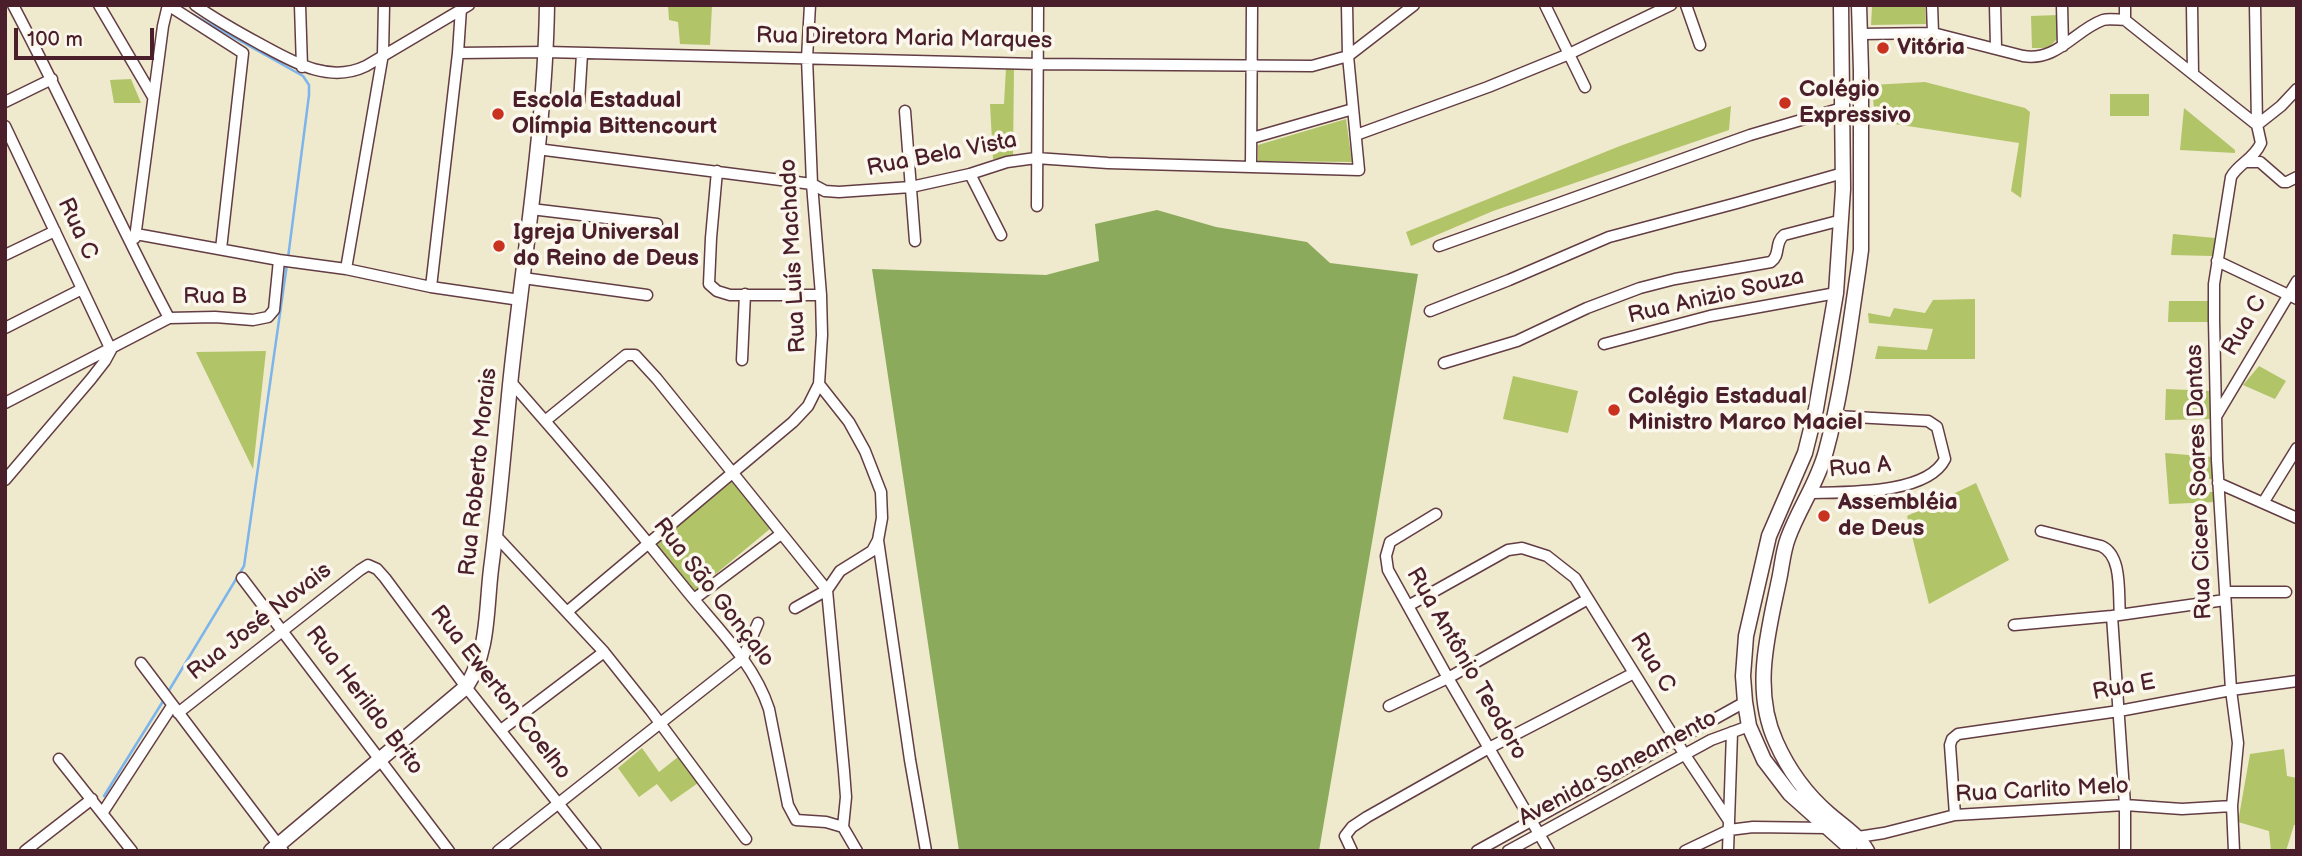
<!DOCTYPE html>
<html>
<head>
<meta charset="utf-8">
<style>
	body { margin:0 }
	#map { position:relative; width:2302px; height:856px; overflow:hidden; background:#efe9cd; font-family:"Balsamiq Sans",sans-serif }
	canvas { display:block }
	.frame { position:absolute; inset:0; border:7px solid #4a1f2b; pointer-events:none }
	.scale { position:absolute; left:14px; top:28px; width:140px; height:32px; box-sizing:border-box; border:4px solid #4a1f2b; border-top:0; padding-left:9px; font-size:21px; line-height:24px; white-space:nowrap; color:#4a1f2b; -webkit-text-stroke:5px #fbf7ec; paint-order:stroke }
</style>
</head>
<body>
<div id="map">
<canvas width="2302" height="856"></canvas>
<div class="frame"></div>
<div class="scale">100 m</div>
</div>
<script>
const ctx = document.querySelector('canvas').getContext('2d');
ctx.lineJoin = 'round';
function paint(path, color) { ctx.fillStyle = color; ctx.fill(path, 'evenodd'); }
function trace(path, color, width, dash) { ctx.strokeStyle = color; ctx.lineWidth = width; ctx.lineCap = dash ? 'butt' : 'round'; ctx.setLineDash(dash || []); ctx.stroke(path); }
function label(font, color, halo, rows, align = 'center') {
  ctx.font = font + ' "Balsamiq Sans",sans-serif'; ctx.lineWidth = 7; ctx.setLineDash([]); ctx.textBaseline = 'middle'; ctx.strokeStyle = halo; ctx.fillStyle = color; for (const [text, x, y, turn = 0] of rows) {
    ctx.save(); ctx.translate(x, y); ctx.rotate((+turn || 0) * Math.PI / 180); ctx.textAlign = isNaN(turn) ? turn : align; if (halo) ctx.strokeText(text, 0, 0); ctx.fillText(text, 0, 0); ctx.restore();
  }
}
const green = new Path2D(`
	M 668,5 L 712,6 L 710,45 L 680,44 L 678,22 L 669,20 Z
	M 1925,6 L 1926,24 L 1871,25 L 1872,7 Z
	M 2058,15 L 2057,39 L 2048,48 L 2032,48 L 2031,16 Z
	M 1006,68 L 1014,68 L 1013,157 L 993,159 L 990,104 L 1004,104 Z
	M 131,79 L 141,103 L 114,103 L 110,80 Z
	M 1925,82 L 2025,108 L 2030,112 L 2021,198 L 2011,191 L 2019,143 L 1875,121 L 1872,85 Z
	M 2110,94 L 2149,94 L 2149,116 L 2110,116 Z
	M 1731,106 L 1729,130 L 1493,211 L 1411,246 L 1406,232 L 1620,146 Z
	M 2184,108 L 2235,150 L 2235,153 L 2180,150 Z
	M 1346,119 L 1352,162 L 1258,161 L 1258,145 Z
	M 2173,234 L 2215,238 L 2213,256 L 2171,255 Z
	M 1975,299 L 1975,359 L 1875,359 L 1878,346 L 1927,350 L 1933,329 L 1869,323 L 1868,313 L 1890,317 L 1894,308 L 1925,313 L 1933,300 Z
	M 2169,301 L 2211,301 L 2210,322 L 2168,322 Z
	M 266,351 L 253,469 L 196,352 Z
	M 2259,366 L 2286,381 L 2275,399 L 2243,385 Z
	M 1513,376 L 1578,391 L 1568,433 L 1503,419 Z
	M 2166,389 L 2212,391 L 2212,419 L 2165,420 Z
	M 2165,453 L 2212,457 L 2216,480 L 2204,478 L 2201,492 L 2215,492 L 2215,502 L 2169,504 Z
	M 733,481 L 771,528 L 694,592 L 656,544 Z
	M 1976,483 L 2009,560 L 1929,604 L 1907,516 Z
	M 642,748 L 659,772 L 678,757 L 698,783 L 671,802 L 657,784 L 639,797 L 618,768 Z
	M 2284,749 L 2287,776 L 2297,778 L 2297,825 L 2294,825 L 2286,851 L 2271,851 L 2269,831 L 2238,822 L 2250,754 Z`);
const forest = new Path2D(`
	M 1157,210 L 1216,227 L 1307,242 L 1330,263 L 1418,274 L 1319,851 L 959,851 L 872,269 L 1046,275 L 1099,261 L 1095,224 Z`);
const stream = new Path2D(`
	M 192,14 L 303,76 L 309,85 L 309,95 L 288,258
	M 168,692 L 244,566 L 287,264
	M 104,796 L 165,698`);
const street = new Path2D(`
	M 13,5 C 68,109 114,215 169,318
	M 99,5 L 153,97
	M 168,5 L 243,53 L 221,249
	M 195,5 C 216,20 238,32 260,44 C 293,62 329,84 366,66 L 469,5
	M 300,5 L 302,67
	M 1545,5 L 1585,87
	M 1686,5 L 1700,45
	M 1932,5 L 1933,33
	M 1995,5 L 1996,47
	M 2062,5 L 2063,46
	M 2125,5 L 2125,20
	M 2192,5 L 2193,74
	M 1860,34 L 1933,33 L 2023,56 C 2057,62 2075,30 2103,20 C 2109,18 2119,20 2125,20 L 2257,125
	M 458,53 L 546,52 L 1038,64 L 1312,66 L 1348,56 L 1414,5
	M 5,102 L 52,79
	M 579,102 L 582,54
	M 905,111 L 915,241
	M 2257,125 L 2281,106 L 2297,89
	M 5,126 L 111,350
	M 1356,135 L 1488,87 L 1569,54 L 1671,5
	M 1252,138 L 1353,109
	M 537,149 L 812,184 L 825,191 L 839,192 L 911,187 L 970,174 L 1007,162 L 1036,158 L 1108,163 L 1359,170 L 1348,56 L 1347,5
	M 2248,162 L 2260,162 L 2283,182 L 2287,182 L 2297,177
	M 1251,166 L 1252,5
	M 717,171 L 711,238 L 709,284 L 717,291 L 730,295 L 821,295
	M 970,174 L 1001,235
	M 1037,206 L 1038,5
	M 531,209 L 657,224
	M 136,234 L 279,260 L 346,269 L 431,287 L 520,300
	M 135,238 L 163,26 L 168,5
	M 1439,246 L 1750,135 L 1842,108
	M 5,255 L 55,231
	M 2217,261 L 2297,299
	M 346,269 L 383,54 L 384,5
	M 523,278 L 647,295
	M 431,287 L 458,53 L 461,8
	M 1430,311 L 1509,280 L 1609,237 L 1737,203 L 1843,173
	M 5,328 L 82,289
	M 1604,344 L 1710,316 L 1836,293
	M 742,360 L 745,294
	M 1444,363 L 1517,341 L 1587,308 L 1640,288 L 1675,279 L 1771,262 C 1781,255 1774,243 1784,235 L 1842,220
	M 511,382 C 571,450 630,520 687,591 C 717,628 754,663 769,709 L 788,805 L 796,820 L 826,822 L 843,827
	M 5,403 L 169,318 L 215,317 L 253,320 L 268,317 L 274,310 L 279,260
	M 2217,415 L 2297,281
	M 545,421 L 626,355 L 635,355 L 657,379 L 827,590 L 844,771 L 846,797 L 843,827
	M 5,480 L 91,379 L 105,361 L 111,350
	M 2218,483 L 2297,518
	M 1810,493 C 1845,492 1927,495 1945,459 L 1937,427 L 1928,421 L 1836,416
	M 2263,503 L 2297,448
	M 1436,514 L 1390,542 L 1386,556 L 1388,570 L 1448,678 L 1549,851
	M 2041,531 L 2101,546 C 2123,555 2118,595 2120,615
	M 496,536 L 604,652 L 651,711 L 746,839
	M 878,540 L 910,760 L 926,851
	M 242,578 L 449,851
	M 2225,592 L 2286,592
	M 694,599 L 781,534
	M 1408,606 L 1508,550 L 1522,548 L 1547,556 L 1575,578 L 1685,755 L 1729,821
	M 795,608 L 827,590 L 840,571 L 872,551 L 878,540 L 882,518 L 881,492 L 865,451 L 849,422 L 819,384 L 822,335 L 821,295 L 812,184 L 807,58 L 810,5
	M 568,611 L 793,422 L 808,406 L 819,384
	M 2112,616 L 2125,805 L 2125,851
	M 2014,625 L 2112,616 L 2225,600
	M 141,663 L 283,851
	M 1389,706 L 1448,678 L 1588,599
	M 178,713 L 360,570 L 368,565 L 377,569 L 385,578 L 466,687 L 596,851
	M 501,730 L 604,652
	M 59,759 L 132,851
	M 103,812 L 172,706
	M 1955,815 L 1950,745 L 1952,739 L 1958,734 L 2119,711 L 2231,690 L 2297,681
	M 843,827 L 857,851
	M 1858,837 L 1884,833 L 1955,815 L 2125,805 L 2182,809 L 2232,806
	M 25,851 L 92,799
	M 498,851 L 743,658 L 758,623
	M 1352,851 L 1345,836 L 1352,827 L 1367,817 L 1489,748 L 1634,673
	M 1477,851 L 1745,702
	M 1508,851 L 1711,740 L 1749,726
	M 1685,851 L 1729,830 L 1753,827 L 1827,828
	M 1728,851 L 1732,732
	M 2234,851 L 2232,806 L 2238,743 L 2231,690 L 2217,460 L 2214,320 L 2214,284 L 2231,177 C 2238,164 2254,159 2261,143 L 2257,125 L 2255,5`);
const secondary = new Path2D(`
	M 1841,5 L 1843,189 L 1836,293 L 1816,409 L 1805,453 L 1769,536 L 1746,636 L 1743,676 L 1745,702 L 1749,726 L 1764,760 L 1790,794 L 1846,844 L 1850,851
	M 1859,5 L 1861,71 L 1861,250 L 1858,272 C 1849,332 1842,392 1826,451 C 1818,482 1799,508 1788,538 C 1783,551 1782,566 1779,580 C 1768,633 1752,690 1776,742 C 1788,769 1807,795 1829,814 C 1843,826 1858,835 1867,851
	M 271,851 L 466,687 C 489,652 486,610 491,569 C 499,508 504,447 510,385 C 523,259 545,132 547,5`);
const markers = [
	[1883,48,7,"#c8321e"],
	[1785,103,7,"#c8321e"],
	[498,114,7,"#c8321e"],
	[499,246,7,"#c8321e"],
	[1614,410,7,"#c8321e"],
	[1824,516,7,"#c8321e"]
];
const streetNames = [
	["Rua Diretora Maria Marques",904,39,1],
	["Rua Bela Vista",942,155,-11],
	["Rua C",77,229,65],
	["Rua Luís Machado",794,256,-93],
	["Rua B",215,297],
	["Rua Anizio Souza",1716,297,-13],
	["Rua C",2245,326,-60],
	["Rua A",1860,468,-5],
	["Rua Roberto Morais",479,472,-84],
	["Rua Cicero Soares Dantas",2200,482,-92],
	["Rua São Gonçalo",713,593,52],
	["Rua José Novais",260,622,-38],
	["Rua C",1652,663,58],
	["Rua Antônio Teodoro",1466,664,60],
	["Rua E",2124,688,-10],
	["Rua Ewerton Coelho",500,693,52],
	["Rua Herildo Brito",364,701,53],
	["Avenida Saneamento",1618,769,-28],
	["Rua Carlito Melo",2042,791,-3]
];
const poiNames = [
	["Vitória",1897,48],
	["Colégio",1799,90],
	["Expressivo",1799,116],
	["Escola Estadual",512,101],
	["Olímpia Bittencourt",512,127],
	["Igreja Universal",513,233],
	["do Reino de Deus",513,259],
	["Colégio Estadual",1628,397],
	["Ministro Marco Maciel",1628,423],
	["Assembléia",1838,503],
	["de Deus",1838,529]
];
paint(green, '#b1c468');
paint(forest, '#8caa5c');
trace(stream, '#7cb5ec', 2.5);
trace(street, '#633d43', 13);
trace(secondary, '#633d43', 17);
trace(street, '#fff', 10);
trace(secondary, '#fff', 14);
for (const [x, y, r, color] of markers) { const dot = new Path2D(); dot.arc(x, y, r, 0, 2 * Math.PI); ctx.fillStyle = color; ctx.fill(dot); trace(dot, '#fbf7ec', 2.5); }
label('23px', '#4a1f2b', '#fbf7ec', streetNames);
label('bold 23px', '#4a1f2b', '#fbf7ec', poiNames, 'left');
</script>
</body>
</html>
